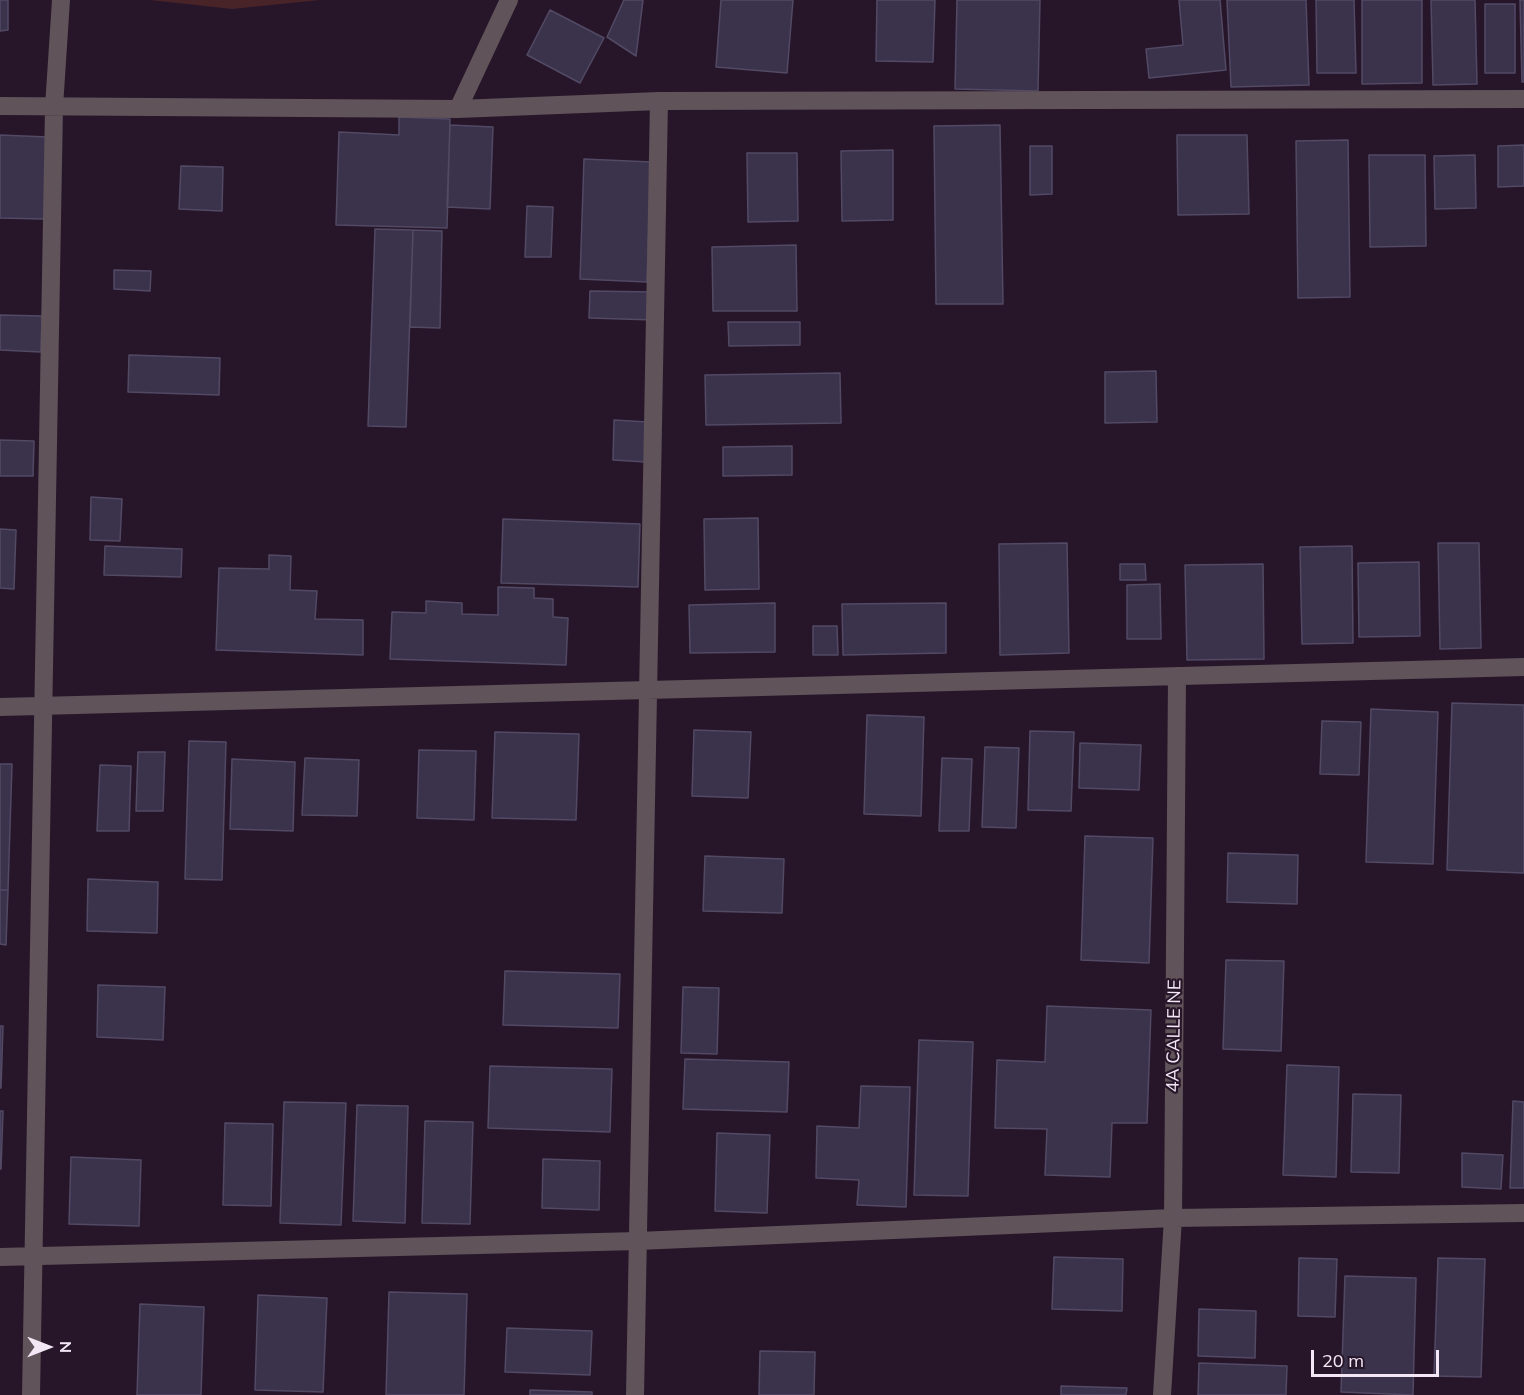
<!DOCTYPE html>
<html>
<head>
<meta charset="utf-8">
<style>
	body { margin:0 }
	#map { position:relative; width:1524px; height:1395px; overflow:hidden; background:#271629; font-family:Mulish,sans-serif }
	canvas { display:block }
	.north { position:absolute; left:18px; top:1317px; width:60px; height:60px; -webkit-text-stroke:4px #271629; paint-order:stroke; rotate:90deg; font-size:16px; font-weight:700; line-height:24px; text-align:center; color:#f3e7f5 }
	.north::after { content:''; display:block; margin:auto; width:21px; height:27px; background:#f3e7f5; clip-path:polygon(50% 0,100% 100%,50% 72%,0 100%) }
	.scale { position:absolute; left:1311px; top:1350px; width:128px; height:27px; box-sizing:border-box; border:3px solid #f3e7f5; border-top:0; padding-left:8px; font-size:18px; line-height:21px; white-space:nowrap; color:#f3e7f5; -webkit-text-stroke:4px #271629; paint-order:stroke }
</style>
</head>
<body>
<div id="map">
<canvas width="1524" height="1395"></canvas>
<div class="north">N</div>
<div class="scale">20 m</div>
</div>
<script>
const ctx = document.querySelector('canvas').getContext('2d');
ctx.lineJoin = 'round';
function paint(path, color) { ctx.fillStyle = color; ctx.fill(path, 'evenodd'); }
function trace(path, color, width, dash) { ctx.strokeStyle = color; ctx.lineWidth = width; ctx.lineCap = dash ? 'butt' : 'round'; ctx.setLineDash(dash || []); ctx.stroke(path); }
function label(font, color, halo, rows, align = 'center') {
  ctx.font = font + ' Mulish,sans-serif'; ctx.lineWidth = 4.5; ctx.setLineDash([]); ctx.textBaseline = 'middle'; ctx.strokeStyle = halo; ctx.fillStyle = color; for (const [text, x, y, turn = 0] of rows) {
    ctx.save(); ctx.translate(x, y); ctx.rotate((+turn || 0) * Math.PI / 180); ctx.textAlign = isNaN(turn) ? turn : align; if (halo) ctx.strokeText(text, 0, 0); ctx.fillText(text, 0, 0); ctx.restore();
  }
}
const green = new Path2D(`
	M 150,0 L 320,0 L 232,9 Z`);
const building = new Path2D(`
	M 0,0 L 8,0 L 8,30 L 0,31 Z
	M 624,0 L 643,0 L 636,56 L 607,37 Z
	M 721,0 L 793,0 L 787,73 L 716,67 Z
	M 877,0 L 935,0 L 933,62 L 876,61 Z
	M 957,0 L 1040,0 L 1038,91 L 955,89 Z
	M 1179,0 L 1220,0 L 1226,70 L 1149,78 L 1146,49 L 1183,45 Z
	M 1227,0 L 1306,0 L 1309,85 L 1231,87 Z
	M 1316,0 L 1354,0 L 1356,73 L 1317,73 Z
	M 1362,0 L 1422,0 L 1422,83 L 1362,84 Z
	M 1431,0 L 1475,0 L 1477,84 L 1433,85 Z
	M 1520,0 L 1524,0 L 1524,82 L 1522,82 Z
	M 1485,4 L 1515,4 L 1515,73 L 1485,73 Z
	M 550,10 L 604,38 L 580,83 L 527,55 Z
	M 399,117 L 450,119 L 447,228 L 336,225 L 339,132 L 399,135 Z
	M 450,125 L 493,127 L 490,209 L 447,207 Z
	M 1000,125 L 1003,304 L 936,304 L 934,126 Z
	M 0,135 L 47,137 L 44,219 L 0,218 Z
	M 1177,135 L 1247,135 L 1249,214 L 1178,215 Z
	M 1348,140 L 1350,297 L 1298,298 L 1296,141 Z
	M 1524,145 L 1524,186 L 1498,187 L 1498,146 Z
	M 1030,146 L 1052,146 L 1052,194 L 1030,195 Z
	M 893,150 L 893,220 L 842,221 L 841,151 Z
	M 747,153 L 797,153 L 798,221 L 748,222 Z
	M 1369,155 L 1425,155 L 1426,246 L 1370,247 Z
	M 1475,155 L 1476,208 L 1435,209 L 1434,156 Z
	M 584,159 L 651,162 L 647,282 L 580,279 Z
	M 181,166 L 223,167 L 222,211 L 179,209 Z
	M 527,206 L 553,207 L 551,257 L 525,257 Z
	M 375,229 L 413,230 L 406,427 L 368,426 Z
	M 413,230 L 442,231 L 440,328 L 410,327 Z
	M 796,245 L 797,311 L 713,311 L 712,247 Z
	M 114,270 L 151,271 L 150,291 L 114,289 Z
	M 590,291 L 654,292 L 654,320 L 589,318 Z
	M 0,315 L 42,316 L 41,352 L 0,350 Z
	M 728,322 L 800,322 L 800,345 L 729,346 Z
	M 129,355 L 220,358 L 219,395 L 128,392 Z
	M 1156,371 L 1157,422 L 1105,423 L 1105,372 Z
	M 840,373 L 841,423 L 706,425 L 705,375 Z
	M 614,420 L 647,422 L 646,462 L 613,460 Z
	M 0,440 L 34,441 L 33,476 L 0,476 Z
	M 792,446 L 792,475 L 723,476 L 723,447 Z
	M 91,497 L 122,499 L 120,541 L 90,540 Z
	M 758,518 L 759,589 L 705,590 L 704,519 Z
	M 503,519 L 640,524 L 638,587 L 501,583 Z
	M 0,529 L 16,530 L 14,589 L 0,588 Z
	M 1067,543 L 1069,653 L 1000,655 L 999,544 Z
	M 1438,543 L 1479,543 L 1481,648 L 1440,649 Z
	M 105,546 L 182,549 L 181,577 L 104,575 Z
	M 1352,546 L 1353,643 L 1302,644 L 1300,547 Z
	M 269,555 L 291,556 L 290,590 L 317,591 L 315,619 L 363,620 L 363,655 L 216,650 L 219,568 L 269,569 Z
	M 1419,562 L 1420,636 L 1359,637 L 1358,563 Z
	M 1120,564 L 1145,564 L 1146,580 L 1120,580 Z
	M 1263,564 L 1264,659 L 1187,660 L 1185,565 Z
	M 1160,584 L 1161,639 L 1127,639 L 1127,585 Z
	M 498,587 L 534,588 L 534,598 L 553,599 L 553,617 L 568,618 L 566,665 L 390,659 L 392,612 L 426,613 L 426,601 L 462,603 L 462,614 L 498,615 Z
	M 775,603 L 775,652 L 690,653 L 689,605 Z
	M 946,603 L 946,653 L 843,655 L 842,604 Z
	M 813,626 L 837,626 L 838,655 L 813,655 Z
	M 1452,703 L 1524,705 L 1524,873 L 1447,870 Z
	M 1371,709 L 1438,712 L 1433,864 L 1366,862 Z
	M 867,715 L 924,717 L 921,816 L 864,814 Z
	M 1322,721 L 1361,722 L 1359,775 L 1320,774 Z
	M 694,730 L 751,732 L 748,798 L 692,796 Z
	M 1030,731 L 1074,732 L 1071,811 L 1028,810 Z
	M 495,732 L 579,734 L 576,820 L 492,818 Z
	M 189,741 L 226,742 L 222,880 L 185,879 Z
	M 1080,743 L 1141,745 L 1139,790 L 1079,788 Z
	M 985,747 L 1019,748 L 1016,828 L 982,827 Z
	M 419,750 L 476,751 L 474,820 L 417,818 Z
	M 138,752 L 165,752 L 163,811 L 136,811 Z
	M 305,758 L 359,760 L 357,816 L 302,815 Z
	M 942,758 L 972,759 L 969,831 L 939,831 Z
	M 232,759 L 295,762 L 293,831 L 230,829 Z
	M 0,764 L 12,764 L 8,890 L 0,890 Z
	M 100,765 L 131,766 L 129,831 L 97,831 Z
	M 1085,836 L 1153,838 L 1149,963 L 1081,960 Z
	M 1228,853 L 1298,855 L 1297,904 L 1227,902 Z
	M 705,856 L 784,859 L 782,913 L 703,911 Z
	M 88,879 L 158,882 L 157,933 L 87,931 Z
	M 0,890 L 8,890 L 6,945 L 0,944 Z
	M 1226,960 L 1284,961 L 1281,1051 L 1223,1049 Z
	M 505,971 L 620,974 L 618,1028 L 503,1025 Z
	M 98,985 L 165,987 L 163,1040 L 97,1037 Z
	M 683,987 L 719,988 L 717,1054 L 681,1053 Z
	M 1047,1006 L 1151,1010 L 1147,1123 L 1112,1123 L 1110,1177 L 1045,1175 L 1047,1129 L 995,1128 L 997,1060 L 1045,1062 Z
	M 0,1026 L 3,1026 L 1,1088 L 0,1088 Z
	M 919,1040 L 973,1042 L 968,1196 L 914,1195 Z
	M 685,1059 L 789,1062 L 787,1112 L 683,1109 Z
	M 1287,1065 L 1339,1067 L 1336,1177 L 1283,1175 Z
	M 490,1066 L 612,1069 L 610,1132 L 488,1128 Z
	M 861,1086 L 910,1087 L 906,1207 L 857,1205 L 859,1180 L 816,1178 L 817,1126 L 859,1128 Z
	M 1353,1094 L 1401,1095 L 1399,1173 L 1351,1172 Z
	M 1513,1101 L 1524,1102 L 1524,1188 L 1510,1188 Z
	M 284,1102 L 346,1103 L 341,1225 L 280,1223 Z
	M 357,1105 L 408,1106 L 405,1223 L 353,1221 Z
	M 0,1111 L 3,1111 L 1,1169 L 0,1169 Z
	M 425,1121 L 473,1122 L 470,1224 L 422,1223 Z
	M 225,1123 L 273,1124 L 271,1206 L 223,1205 Z
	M 717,1133 L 770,1135 L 767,1213 L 715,1211 Z
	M 1462,1153 L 1503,1155 L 1501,1189 L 1462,1187 Z
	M 71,1157 L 141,1160 L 139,1226 L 69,1224 Z
	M 543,1159 L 600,1161 L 599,1210 L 542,1208 Z
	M 1054,1257 L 1123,1259 L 1122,1311 L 1052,1309 Z
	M 1299,1258 L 1337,1259 L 1335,1317 L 1298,1316 Z
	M 1438,1258 L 1485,1259 L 1481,1377 L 1434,1376 Z
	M 1345,1276 L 1416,1278 L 1413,1395 L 1341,1392 Z
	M 389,1292 L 467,1294 L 464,1395 L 386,1395 Z
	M 258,1295 L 327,1298 L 323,1392 L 255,1390 Z
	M 140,1304 L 204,1307 L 201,1395 L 137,1395 Z
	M 1199,1309 L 1256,1311 L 1255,1358 L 1198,1356 Z
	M 507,1328 L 592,1331 L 590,1375 L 505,1372 Z
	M 760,1351 L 815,1352 L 814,1395 L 759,1395 Z
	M 1199,1363 L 1287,1366 L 1286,1395 L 1198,1395 Z
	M 1061,1386 L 1127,1388 L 1126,1395 L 1061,1395 Z
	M 530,1390 L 592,1392 L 592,1395 L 530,1395 Z`);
const minor = new Path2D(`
	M 0,106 L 458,109 L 659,101 L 1524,99
	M 458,109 L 509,0
	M 0,707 L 1524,667
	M 0,1257 L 638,1241 L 1173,1218 L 1524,1213
	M 31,1395 L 54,107 L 61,0
	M 635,1395 L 659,101
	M 1162,1395 L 1173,1218 L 1177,676`);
const streetNames = [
	["4A CALLE NE",1174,1036,-89]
];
paint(green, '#482429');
paint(building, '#3b334c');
trace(building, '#524a65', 1.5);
trace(minor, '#605359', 18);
label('18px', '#f3e7f5', '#271629', streetNames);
</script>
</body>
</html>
